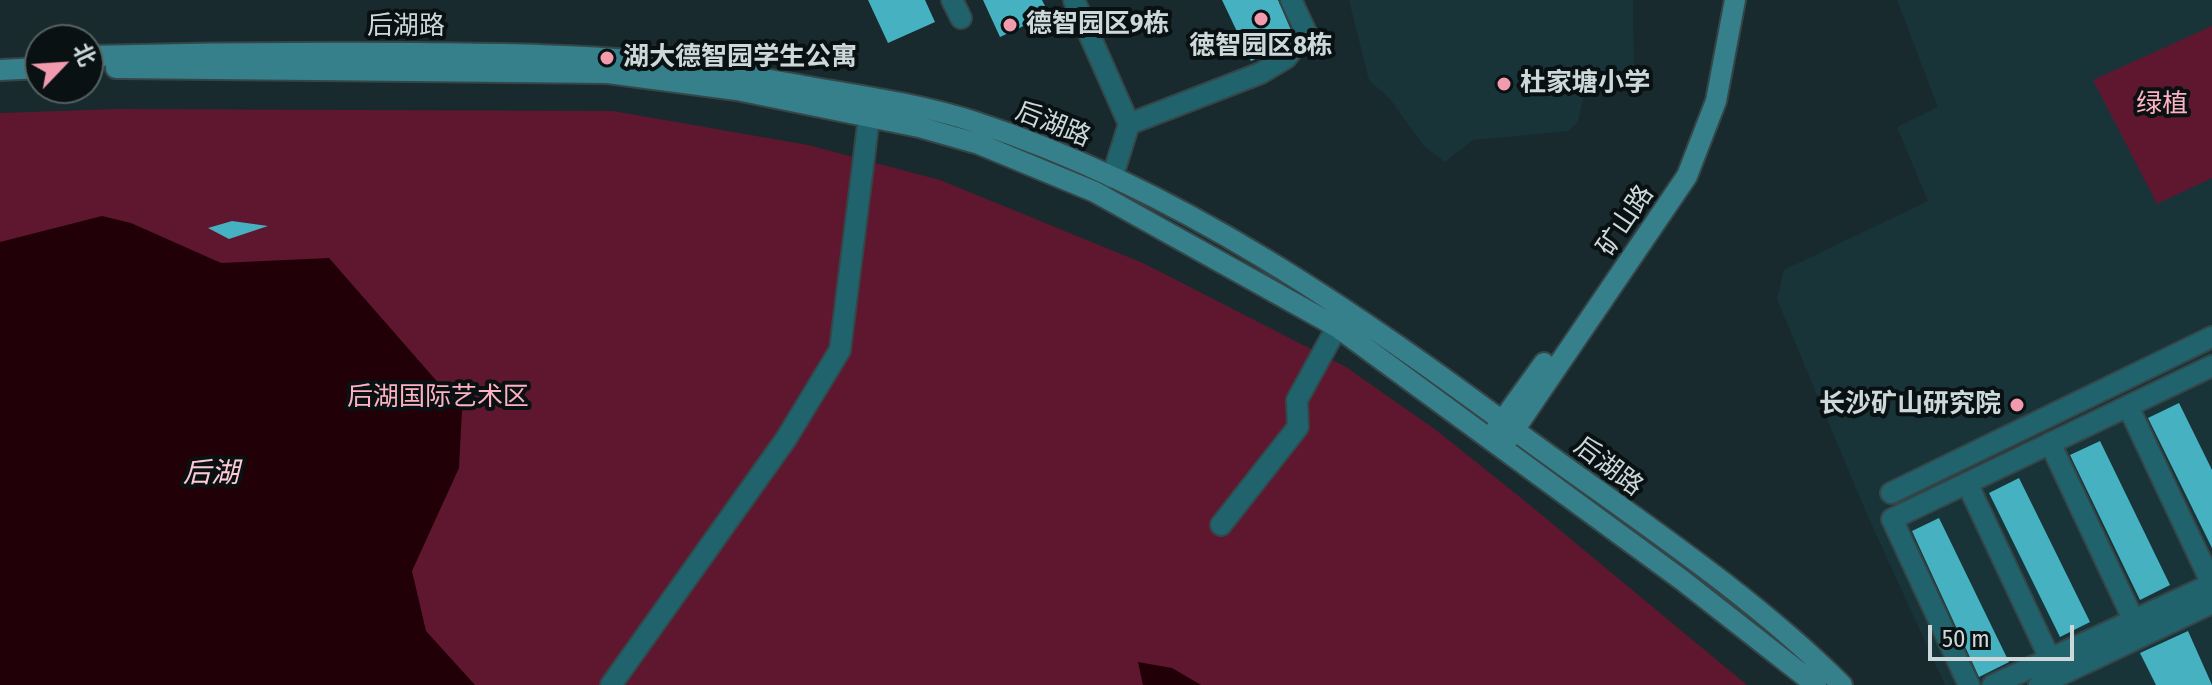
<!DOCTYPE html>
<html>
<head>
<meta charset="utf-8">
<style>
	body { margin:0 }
	#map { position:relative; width:2212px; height:685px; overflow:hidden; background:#182a2d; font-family:"Fira Sans Condensed","Noto Sans SC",sans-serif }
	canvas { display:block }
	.north { position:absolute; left:24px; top:24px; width:80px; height:80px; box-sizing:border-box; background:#091112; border:2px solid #576162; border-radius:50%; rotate:65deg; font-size:22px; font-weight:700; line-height:32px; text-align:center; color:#cdd8da }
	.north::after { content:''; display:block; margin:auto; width:28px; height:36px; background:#f29aae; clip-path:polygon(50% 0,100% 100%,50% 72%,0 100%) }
	.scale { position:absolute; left:1928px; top:625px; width:146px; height:36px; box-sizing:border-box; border:4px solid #cdd8da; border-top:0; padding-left:10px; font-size:24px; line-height:28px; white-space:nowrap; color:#cdd8da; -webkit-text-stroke:6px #091112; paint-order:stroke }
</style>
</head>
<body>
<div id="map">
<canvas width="2212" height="685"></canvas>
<div class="north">北</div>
<div class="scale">50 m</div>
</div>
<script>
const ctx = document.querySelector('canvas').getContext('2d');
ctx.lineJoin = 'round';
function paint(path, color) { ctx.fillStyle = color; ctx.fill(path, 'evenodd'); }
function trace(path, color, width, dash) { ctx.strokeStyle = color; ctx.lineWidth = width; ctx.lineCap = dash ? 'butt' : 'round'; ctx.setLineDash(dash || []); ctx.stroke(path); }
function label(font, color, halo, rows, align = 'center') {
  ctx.font = font + ' "Fira Sans Condensed","Noto Sans SC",sans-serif'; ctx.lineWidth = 8; ctx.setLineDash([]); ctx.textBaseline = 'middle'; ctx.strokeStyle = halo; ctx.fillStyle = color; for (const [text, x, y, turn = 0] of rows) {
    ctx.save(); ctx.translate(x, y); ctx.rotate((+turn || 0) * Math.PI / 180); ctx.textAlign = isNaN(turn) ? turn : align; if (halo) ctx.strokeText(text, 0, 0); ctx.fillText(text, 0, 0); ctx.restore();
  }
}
const built = new Path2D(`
	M 1349,0 L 1633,0 L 1634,87 L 1584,92 L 1578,122 L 1568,131 L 1473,140 L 1445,162 L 1423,145 L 1390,99 L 1369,80 Z
	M 1897,0 L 2212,0 L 2212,685 L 1945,685 L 1866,512 L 1777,299 L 1784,270 L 1928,201 L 1897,127 L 1938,107 Z`);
const green = new Path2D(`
	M 2212,26 L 2212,178 L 2157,204 L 2093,80 Z
	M 117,109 L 613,111 L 808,145 L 940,180 L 1143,263 L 1346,367 L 1436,430 L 1520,497 L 1747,685 L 0,685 L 0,113 Z`);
const water = new Path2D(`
	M 102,216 L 131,223 L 221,263 L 329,258 L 462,410 L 459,468 L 412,571 L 426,631 L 475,685 L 0,685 L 0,242 Z
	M 1138,662 L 1172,668 L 1201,685 L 1143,685 Z`);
const building = new Path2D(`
	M 868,0 L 925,0 L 935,22 L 888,43 Z
	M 983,0 L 1042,0 L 1049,14 L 1000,37 Z
	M 1222,0 L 1278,0 L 1291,30 L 1277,48 L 1251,61 Z
	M 232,221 L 268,226 L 229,239 L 208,228 Z
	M 2179,403 L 2212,470 L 2212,548 L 2148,418 Z
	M 2100,441 L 2170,585 L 2140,600 L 2070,455 Z
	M 2019,478 L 2090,622 L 2060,637 L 1989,493 Z
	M 1939,518 L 2009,662 L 1979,677 L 1912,531 Z
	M 2188,631 L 2212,685 L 2156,685 L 2140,653 Z`);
const street = new Path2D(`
	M 952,0 L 961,18
	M 1074,0 L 1129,124
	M 1112,178 L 1129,124 L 1261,73 L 1286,58 L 1306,32 L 1291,0
	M 2128,406 L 2212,584
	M 2050,443 L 2134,621
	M 1967,483 L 2050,659
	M 1891,493 L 2212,337
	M 1221,525 L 1298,427 L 1297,400 L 1337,327
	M 611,685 L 786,439 L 840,350 L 869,117
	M 1969,685 L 1892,519 L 2212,366
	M 1993,685 L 2212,584
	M 2039,685 L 2212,603`);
const secondary = new Path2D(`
	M 88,56 C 198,53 308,52 418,53 C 493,54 567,54 641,61 C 696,66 750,77 804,86 C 861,96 920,104 975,122 C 1180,189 1357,313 1528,440 C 1633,517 1750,593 1842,685
	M 116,68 L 608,73 L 737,90 L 919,127 L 979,144 L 1095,192 L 1337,327 L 1682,580 L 1816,685
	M 0,70 L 40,68
	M 1495,431 L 1544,363
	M 1508,439 L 1687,176 L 1716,101 L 1735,0`);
const markers = [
	[1261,19,8,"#f29aae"],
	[1010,25,8,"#f29aae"],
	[607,58,8,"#f29aae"],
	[1504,84,8,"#f29aae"],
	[2017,405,8,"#f29aae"]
];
const poiNames = [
	["德智园区9栋",1026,25],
	["徳智园区8栋",1261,47,"center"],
	["湖大德智园学生公寓",623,58],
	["杜家塘小学",1520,84],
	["长沙矿山研究院",2001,405,"right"]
];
const streetNames = [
	["后湖路",406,27],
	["后湖路",1053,125,22],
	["矿山路",1626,221,-56],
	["后湖路",1608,467,37]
];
const parkNames = [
	["绿植",2162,105],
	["后湖国际艺术区",438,398]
];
const waterNames = [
	["后湖",211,474]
];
paint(built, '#193439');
paint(green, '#5e172f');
paint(water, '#220008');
paint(building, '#46b1c1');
trace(street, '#354649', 24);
trace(secondary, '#354649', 24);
trace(street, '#21636c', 20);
trace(secondary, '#35808b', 20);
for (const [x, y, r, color] of markers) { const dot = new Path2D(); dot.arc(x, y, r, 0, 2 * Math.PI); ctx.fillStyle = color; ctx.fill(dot); trace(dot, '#091112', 3); }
label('bold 26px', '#cdd8da', '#091112', poiNames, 'left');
label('26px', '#cdd8da', '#091112', streetNames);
label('26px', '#feb1c2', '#091112', parkNames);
label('italic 28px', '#ffcad5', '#091112', waterNames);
</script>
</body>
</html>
